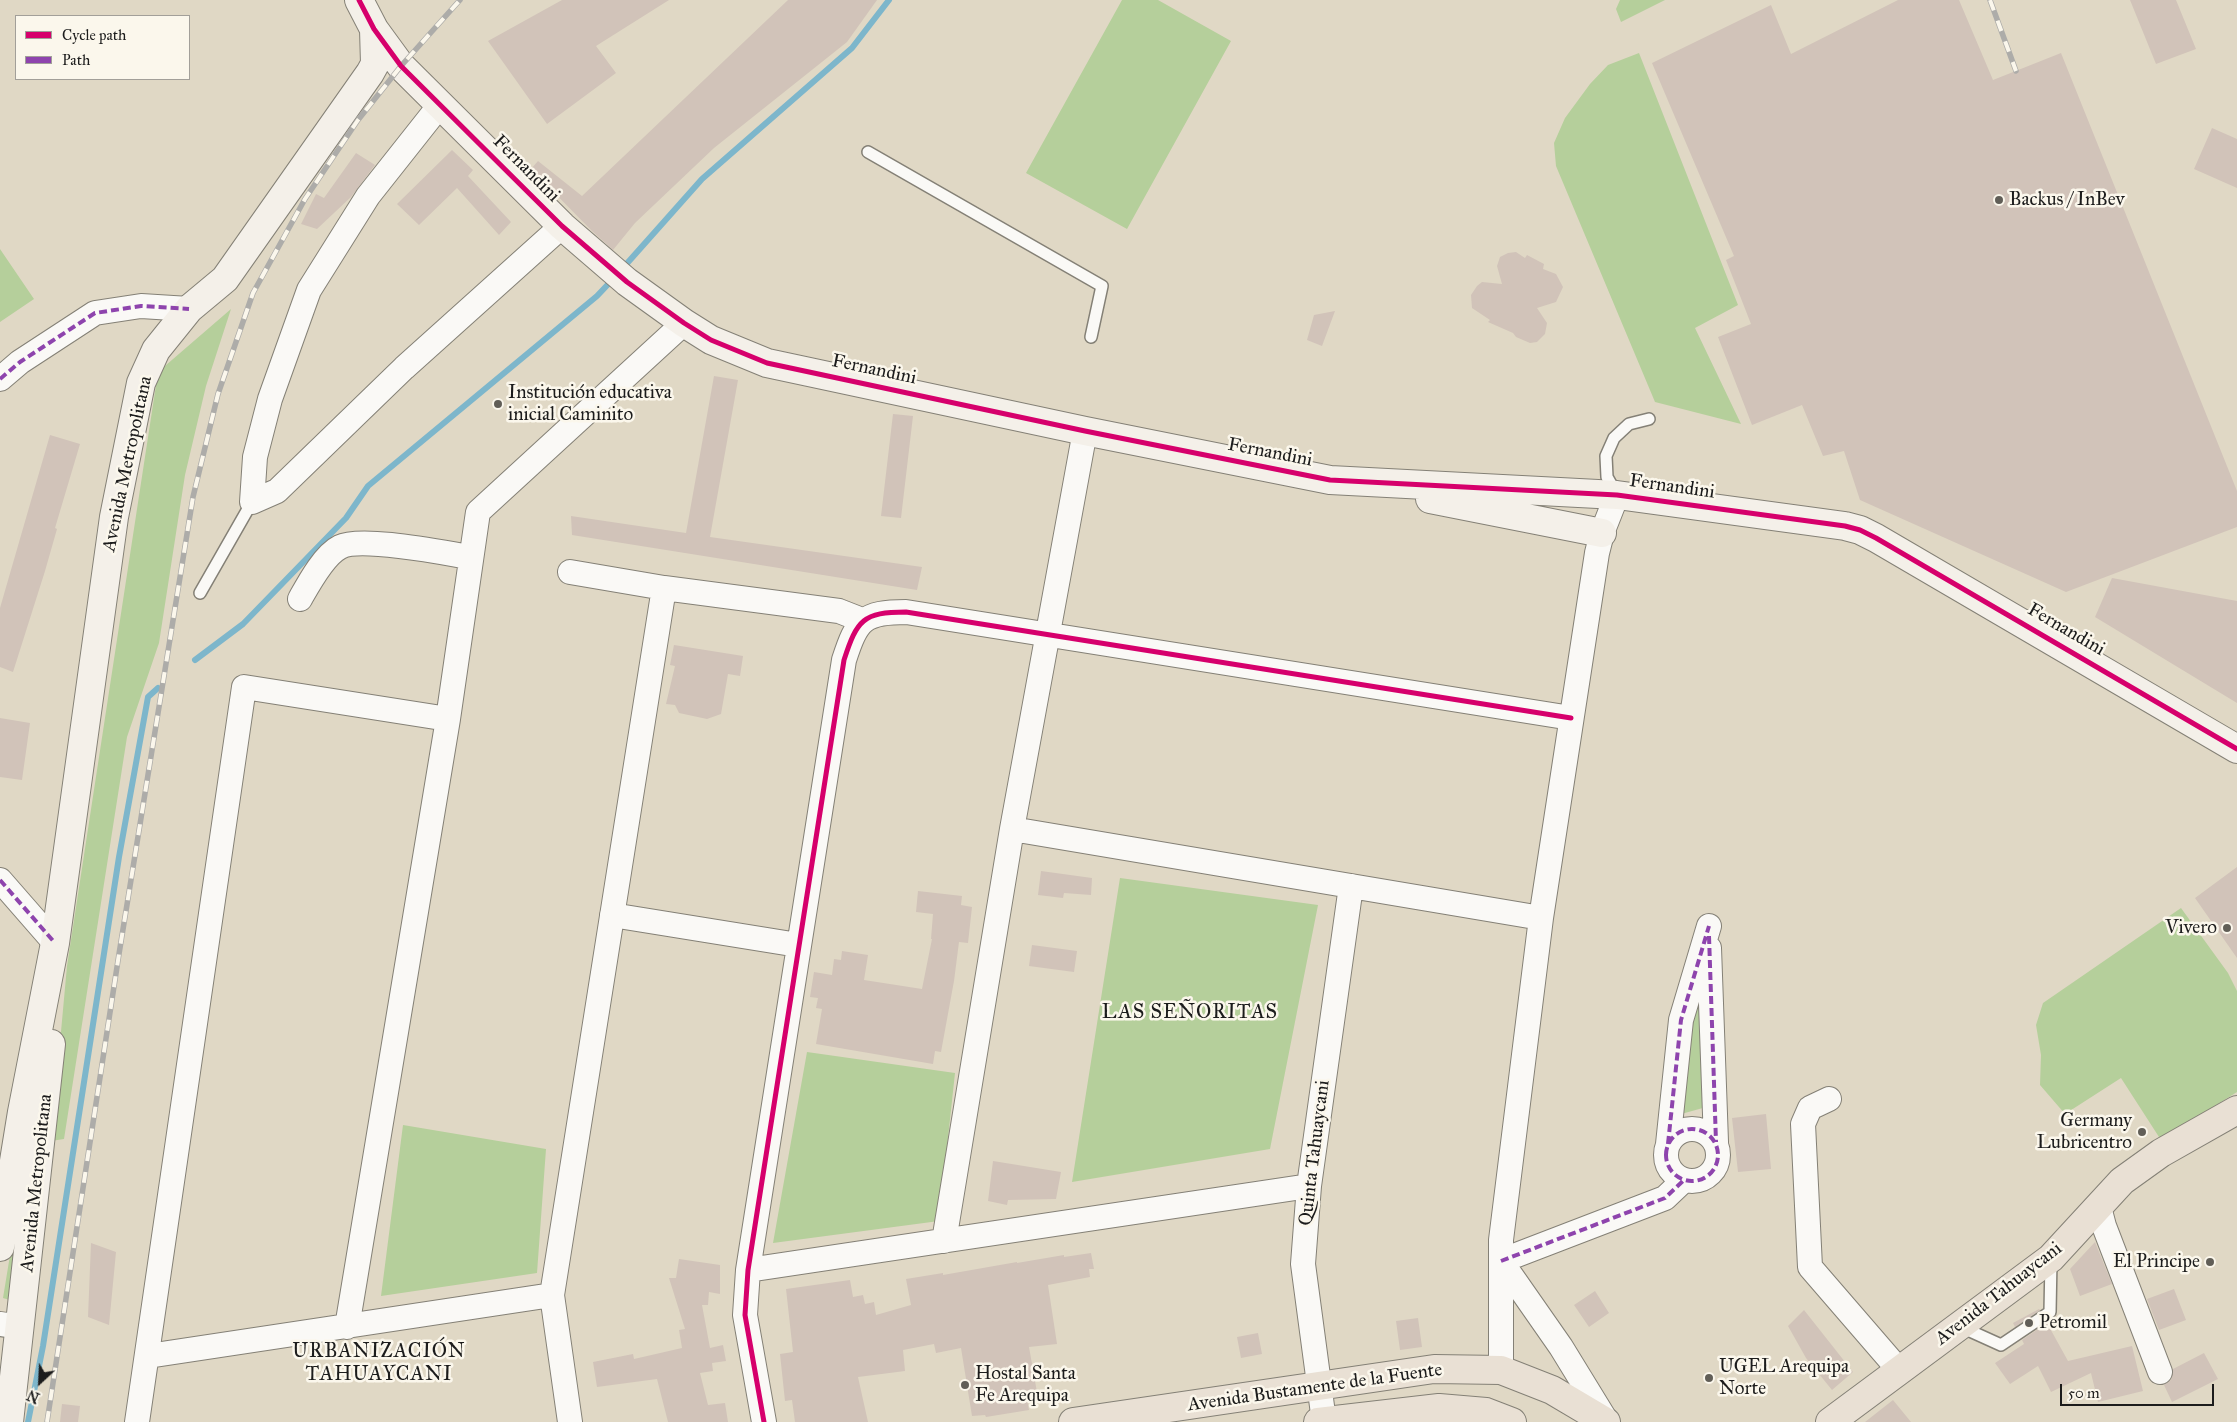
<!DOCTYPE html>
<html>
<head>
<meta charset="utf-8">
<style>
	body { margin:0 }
	#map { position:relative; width:2237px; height:1422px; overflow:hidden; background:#e0d8c5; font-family:"IM FELL Great Primer",serif }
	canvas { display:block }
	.legend { position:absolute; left:15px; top:15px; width:175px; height:65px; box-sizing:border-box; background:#fbf7ec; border:1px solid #a29f99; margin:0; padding:6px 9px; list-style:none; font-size:15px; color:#1c1c1c }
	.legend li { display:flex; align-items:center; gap:10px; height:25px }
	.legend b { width:25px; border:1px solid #a29f99 }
	.north { position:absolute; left:15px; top:1357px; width:50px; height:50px; -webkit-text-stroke:4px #fbf7ec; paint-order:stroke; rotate:205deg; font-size:14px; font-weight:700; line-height:20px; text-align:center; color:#1c1c1c }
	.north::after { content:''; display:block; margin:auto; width:18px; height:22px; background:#1c1c1c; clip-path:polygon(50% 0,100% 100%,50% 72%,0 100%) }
	.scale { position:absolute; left:2060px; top:1384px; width:154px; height:22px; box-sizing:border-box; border:2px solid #1c1c1c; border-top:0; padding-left:6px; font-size:15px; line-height:18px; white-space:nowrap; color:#1c1c1c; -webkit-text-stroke:4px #fbf7ec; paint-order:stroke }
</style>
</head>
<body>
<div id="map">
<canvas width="2237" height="1422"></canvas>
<ul class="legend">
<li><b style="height:6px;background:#d6006c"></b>Cycle path</li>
<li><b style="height:6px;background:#8e44ad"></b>Path</li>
</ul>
<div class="north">N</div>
<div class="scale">50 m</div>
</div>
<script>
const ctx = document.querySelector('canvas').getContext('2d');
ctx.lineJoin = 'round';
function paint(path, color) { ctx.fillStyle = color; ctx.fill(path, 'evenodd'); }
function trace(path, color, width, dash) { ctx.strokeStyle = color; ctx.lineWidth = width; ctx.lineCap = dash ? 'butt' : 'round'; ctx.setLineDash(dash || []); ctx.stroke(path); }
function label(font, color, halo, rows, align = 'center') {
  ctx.font = font + ' "IM FELL Great Primer",serif'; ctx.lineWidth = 5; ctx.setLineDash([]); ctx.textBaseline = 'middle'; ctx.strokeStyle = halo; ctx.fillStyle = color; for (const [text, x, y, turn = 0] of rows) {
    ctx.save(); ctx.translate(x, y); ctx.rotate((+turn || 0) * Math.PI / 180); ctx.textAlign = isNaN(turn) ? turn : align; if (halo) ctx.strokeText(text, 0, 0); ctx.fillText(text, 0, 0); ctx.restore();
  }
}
const green = new Path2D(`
	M 1122,0 L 1158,0 L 1231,41 L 1127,229 L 1026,173 Z
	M 1620,0 L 1665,0 L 1621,22 L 1616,9 Z
	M 1639,53 L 1738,305 L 1695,328 L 1741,424 L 1655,402 L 1556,166 L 1554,143 L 1565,118 L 1590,84 L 1608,65 Z
	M 0,249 L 34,299 L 0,322 Z
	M 231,309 L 206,386 L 185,475 L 159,643 L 127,737 L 64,1139 L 51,1141 L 67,966 L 158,372 Z
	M 1120,878 L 1318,905 L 1270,1149 L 1072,1182 Z
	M 2181,908 L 2228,973 L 2237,991 L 2237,1092 L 2158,1142 L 2159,1137 L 2121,1078 L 2065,1114 L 2040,1085 L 2041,1055 L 2036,1025 L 2043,1003 Z
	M 1703,988 L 1710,1106 L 1674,1116 L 1690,994 Z
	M 807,1052 L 955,1073 L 939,1221 L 773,1243 Z
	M 38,1084 L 13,1301 L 3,1298 Z
	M 403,1125 L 546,1149 L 537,1273 L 381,1296 Z`);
const stream = new Path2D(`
	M 622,269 L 702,179 L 852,48 L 889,0
	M 195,660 L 243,624 L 346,518 L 368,486 L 597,296 L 614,278
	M 28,1422 L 43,1346 L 119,857 L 148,697 L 158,688`);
const building = new Path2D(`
	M 562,0 L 669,0 L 596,46 L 616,73 L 547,124 L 488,41 Z
	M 788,0 L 877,0 L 847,42 L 714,148 L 635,223 L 613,250 L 592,231 L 531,169 L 538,161 L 582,196 Z
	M 1898,0 L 1959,0 L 1993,80 L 2061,53 L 2237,491 L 2237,527 L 2066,592 L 1860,500 L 1844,451 L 1823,456 L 1802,405 L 1752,425 L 1718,337 L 1751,324 L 1726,260 L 1734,256 L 1652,63 L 1771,5 L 1791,54 Z
	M 2130,0 L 2176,0 L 2196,49 L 2156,64 Z
	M 2212,128 L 2237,139 L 2237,188 L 2194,169 Z
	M 452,150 L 473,170 L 468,176 L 511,222 L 499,235 L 457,188 L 419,225 L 397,204 Z
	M 356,153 L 375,165 L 351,197 L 317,229 L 301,224 L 316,194 L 324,198 Z
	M 1516,252 L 1525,258 L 1527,255 L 1544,264 L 1543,269 L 1556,274 L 1563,287 L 1556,302 L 1537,308 L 1547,323 L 1545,334 L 1537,342 L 1530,343 L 1516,337 L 1513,333 L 1488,322 L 1490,320 L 1472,308 L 1471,295 L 1477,286 L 1482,282 L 1502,284 L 1497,266 L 1500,257 L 1508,253 Z
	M 1335,311 L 1322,346 L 1307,340 L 1314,315 Z
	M 714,376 L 738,380 L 710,537 L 922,567 L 917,590 L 572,535 L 571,516 L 686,533 Z
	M 893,414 L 913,416 L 901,518 L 881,516 Z
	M 50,435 L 80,444 L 55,528 L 57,529 L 45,571 L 13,672 L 0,667 L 0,608 Z
	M 2112,578 L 2237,601 L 2237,703 L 2095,617 Z
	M 674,645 L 743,656 L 740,676 L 728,674 L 721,714 L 707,719 L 679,713 L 675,705 L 666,704 L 675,666 L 670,665 Z
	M 0,718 L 30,723 L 22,780 L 0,777 Z
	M 2237,867 L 2237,958 L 2195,898 Z
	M 1041,871 L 1092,878 L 1091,895 L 1064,893 L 1063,898 L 1038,895 Z
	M 918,891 L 962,896 L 961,905 L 972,907 L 968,943 L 959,942 L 954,981 L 941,1052 L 935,1051 L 933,1064 L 816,1044 L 822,1009 L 816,1008 L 818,998 L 810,997 L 814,972 L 832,975 L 834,959 L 841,960 L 842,951 L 868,955 L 864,980 L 922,989 L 932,939 L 931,939 L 933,914 L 916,912 Z
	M 1032,945 L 1077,951 L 1074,972 L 1029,966 Z
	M 1766,1114 L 1771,1169 L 1738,1172 L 1732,1118 Z
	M 993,1161 L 1061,1172 L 1056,1199 L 1008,1200 L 1007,1205 L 988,1201 Z
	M 2095,1242 L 2112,1284 L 2080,1296 L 2070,1269 Z
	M 91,1243 L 116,1252 L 109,1325 L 88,1317 Z
	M 1091,1253 L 1094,1269 L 1089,1269 L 1090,1277 L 1048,1285 L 1057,1344 L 1029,1347 L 1038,1398 L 1027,1400 L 1029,1410 L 986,1417 L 985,1415 L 972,1416 L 961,1348 L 936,1353 L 934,1344 L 903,1350 L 905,1371 L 858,1377 L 868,1422 L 795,1422 L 792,1400 L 785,1401 L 780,1354 L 793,1352 L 786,1289 L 850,1280 L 853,1297 L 863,1295 L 865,1304 L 874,1302 L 876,1315 L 911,1305 L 906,1279 L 943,1273 L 943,1275 L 1017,1262 L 1017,1263 L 1064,1255 L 1064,1257 Z
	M 679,1259 L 720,1265 L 720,1294 L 709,1292 L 708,1305 L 702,1305 L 710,1348 L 723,1345 L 726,1361 L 712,1363 L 713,1371 L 700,1373 L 708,1405 L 725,1403 L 728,1422 L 668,1422 L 657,1379 L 597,1387 L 593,1362 L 633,1354 L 634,1359 L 682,1348 L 679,1330 L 685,1329 L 669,1278 L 676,1278 Z
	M 2174,1289 L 2186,1320 L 2159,1330 L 2147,1299 Z
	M 1595,1291 L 1609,1313 L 1589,1327 L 1574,1305 Z
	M 2039,1309 L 2040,1310 L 2015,1327 L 2013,1323 Z
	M 1804,1310 L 1853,1372 L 1832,1390 L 1806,1358 L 1788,1326 Z
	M 1418,1318 L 1422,1347 L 1400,1350 L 1396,1321 Z
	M 2047,1323 L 2068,1361 L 2132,1346 L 2143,1391 L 2098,1402 L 2091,1373 L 2051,1392 L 2038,1366 L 2010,1384 L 1995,1363 L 2024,1344 L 2022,1340 Z
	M 1258,1333 L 1262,1354 L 1241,1358 L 1237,1337 Z
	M 2204,1353 L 2218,1379 L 2172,1402 L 2164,1385 L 2171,1380 L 2173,1369 Z
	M 1893,1400 L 1911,1422 L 1865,1422 Z
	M 62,1404 L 80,1406 L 78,1422 L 60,1422 Z`);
const lane = new Path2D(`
	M 868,152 L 1102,286 L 1091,337
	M 1616,493 L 1607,477 L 1606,456 L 1614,438 L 1629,424 L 1649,419
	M 200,593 L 252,502
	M 1959,1326 L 2001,1345 L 2050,1312 L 2051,1260`);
const street = new Path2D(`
	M 440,105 L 368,196 L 309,290 L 270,399 L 255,457 L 252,502 L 277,491 L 404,368 L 562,226
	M 0,379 L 20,362 L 95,313 L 141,306 L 189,309
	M 570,572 L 664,588 L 839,611 L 862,620
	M 300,599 C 309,583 324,555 340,547 C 361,536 444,553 470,557
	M 1012,829 L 1541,918
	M 0,880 L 55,943
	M 612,915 L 798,945
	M 1709,948 L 1716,1142
	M 1829,1099 L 1810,1108 L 1803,1124 L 1810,1267 L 1899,1370
	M1666 1155a26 26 0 1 1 52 0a26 26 0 1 1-52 0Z
	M 1668,1144 L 1681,1020 L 1709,926
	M 2099,1207 L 2104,1226 L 2160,1372
	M 944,1241 L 1012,829 L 1085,431
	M 1501,1261 L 1665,1198 L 1684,1180
	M 1501,1261 L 1561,1347 L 1607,1422
	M 748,1270 L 1309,1186
	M 0,1324 L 21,1327
	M 347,1327 L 448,719 L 478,512 L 684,323
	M 148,1356 L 552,1295
	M 1501,1370 L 1501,1240 L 1541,918 L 1597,553 L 1602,533 L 1617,495
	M 1324,1421 L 1303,1264 L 1309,1186 L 1351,886
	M 137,1422 L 244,687 L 448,719
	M 570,1422 L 552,1295 L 664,588
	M 764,1422 L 745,1315 L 748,1270 L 844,660 C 857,620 863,612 906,612 L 1571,718`);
const secondary = new Path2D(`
	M 359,0 L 374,29 L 401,66 L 562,226 L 627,282 L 684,323 L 711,340 L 767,363 L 1085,431 L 1330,480 L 1617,495 L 1845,526 L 1860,530 L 1876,538 L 2237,749
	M 1430,499 L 1602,533
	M 0,1247 L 22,1112 L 55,943 L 114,517 L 141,383 L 156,350 L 189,309 L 225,279 L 370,73 L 375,64 L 374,29
	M 9,1422 L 51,1044`);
const primary = new Path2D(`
	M 1073,1422 L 1434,1369 L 1501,1370 L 1552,1390 L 1606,1422
	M 1318,1422 L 1439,1408 L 1486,1412 L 1512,1422
	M 1830,1422 L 2051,1258 L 2122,1181 L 2161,1153 L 2237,1110`);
const rail = new Path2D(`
	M 1990,0 L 2016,71
	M 47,1422 L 119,954 L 193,497 L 218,394 L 253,293 L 305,199 L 358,120 L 401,66 L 460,0`);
const quiet = new Path2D(`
	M 0,379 L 20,362 L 95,313 L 141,306 L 189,309
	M 0,880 L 55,943
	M 1709,936 L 1716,1142
	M1666 1155a26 26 0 1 1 52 0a26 26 0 1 1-52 0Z
	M 1668,1144 L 1681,1020 L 1709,926
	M 1501,1261 L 1665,1198 L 1684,1180`);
const cycleway = new Path2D(`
	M 359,0 L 374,29 L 401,66 L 562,226 L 627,282 L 684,323 L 711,340 L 767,363 L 1085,431 L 1330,480 L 1617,495 L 1845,526 L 1860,530 L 1876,538 L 2237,749
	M 764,1422 L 745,1315 L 748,1270 L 844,660 C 857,620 863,612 906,612 L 1571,718`);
const markers = [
	[1999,200,5,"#615e57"],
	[498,404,5,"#615e57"],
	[2227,928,5,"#615e57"],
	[2142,1132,5,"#615e57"],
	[2210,1262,5,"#615e57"],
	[2029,1323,5,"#615e57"],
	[1709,1378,5,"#615e57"],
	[965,1385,5,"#615e57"]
];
const streetNames = [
	["Fernandini",526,169,45],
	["Fernandini",874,370,12],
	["Fernandini",1270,453,11],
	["Avenida Metropolitana",128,464,-78],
	["Fernandini",1672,487,8],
	["Fernandini",2066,630,30],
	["Quinta Tahuaycani",1315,1153,-83],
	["Avenida Metropolitana",37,1183,-84],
	["Avenida Tahuaycani",1999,1294,-38],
	["Avenida Bustamente de la Fuente",1315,1388,-8]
];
const poiNames = [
	["Backus / InBev",2009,200],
	["Institución educativa",508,393],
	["inicial Caminito",508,415],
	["Vivero",2217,928,"right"],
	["Germany",2132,1121,"right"],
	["Lubricentro",2132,1143,"right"],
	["El Principe",2200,1262,"right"],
	["Petromil",2039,1323],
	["UGEL Arequipa",1719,1367],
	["Norte",1719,1389],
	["Hostal Santa",975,1374],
	["Fe Arequipa",975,1396]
];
const neighbourhoodNames = [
	["LAS SEÑORITAS",1190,1013],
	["URBANIZACIÓN",379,1352],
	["TAHUAYCANI",379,1375]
];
paint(green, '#b5cf9b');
trace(stream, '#7db6cb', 6);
paint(building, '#d1c3b9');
trace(lane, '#848076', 14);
trace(street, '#848076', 26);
trace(secondary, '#848076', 30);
trace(primary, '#848076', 30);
trace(lane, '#faf9f6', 11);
trace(street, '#faf9f6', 24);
trace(secondary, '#f4f0e9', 28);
trace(primary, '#e9e0d4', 28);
trace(rail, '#adaca9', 5.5);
trace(rail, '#fbf7ec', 4, [11]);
trace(quiet, '#8e44ad', 4, [8, 4]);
trace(cycleway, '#d6006c', 5);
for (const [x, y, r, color] of markers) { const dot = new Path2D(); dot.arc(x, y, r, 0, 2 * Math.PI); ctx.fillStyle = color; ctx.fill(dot); trace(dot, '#fbf7ec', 2); }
label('19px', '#1c1c1c', '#fbf7ec', streetNames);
label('19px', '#1c1c1c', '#fbf7ec', poiNames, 'left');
ctx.letterSpacing = '1px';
label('20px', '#1c1c1c', '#fbf7ec', neighbourhoodNames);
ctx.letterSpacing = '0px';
</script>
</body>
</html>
